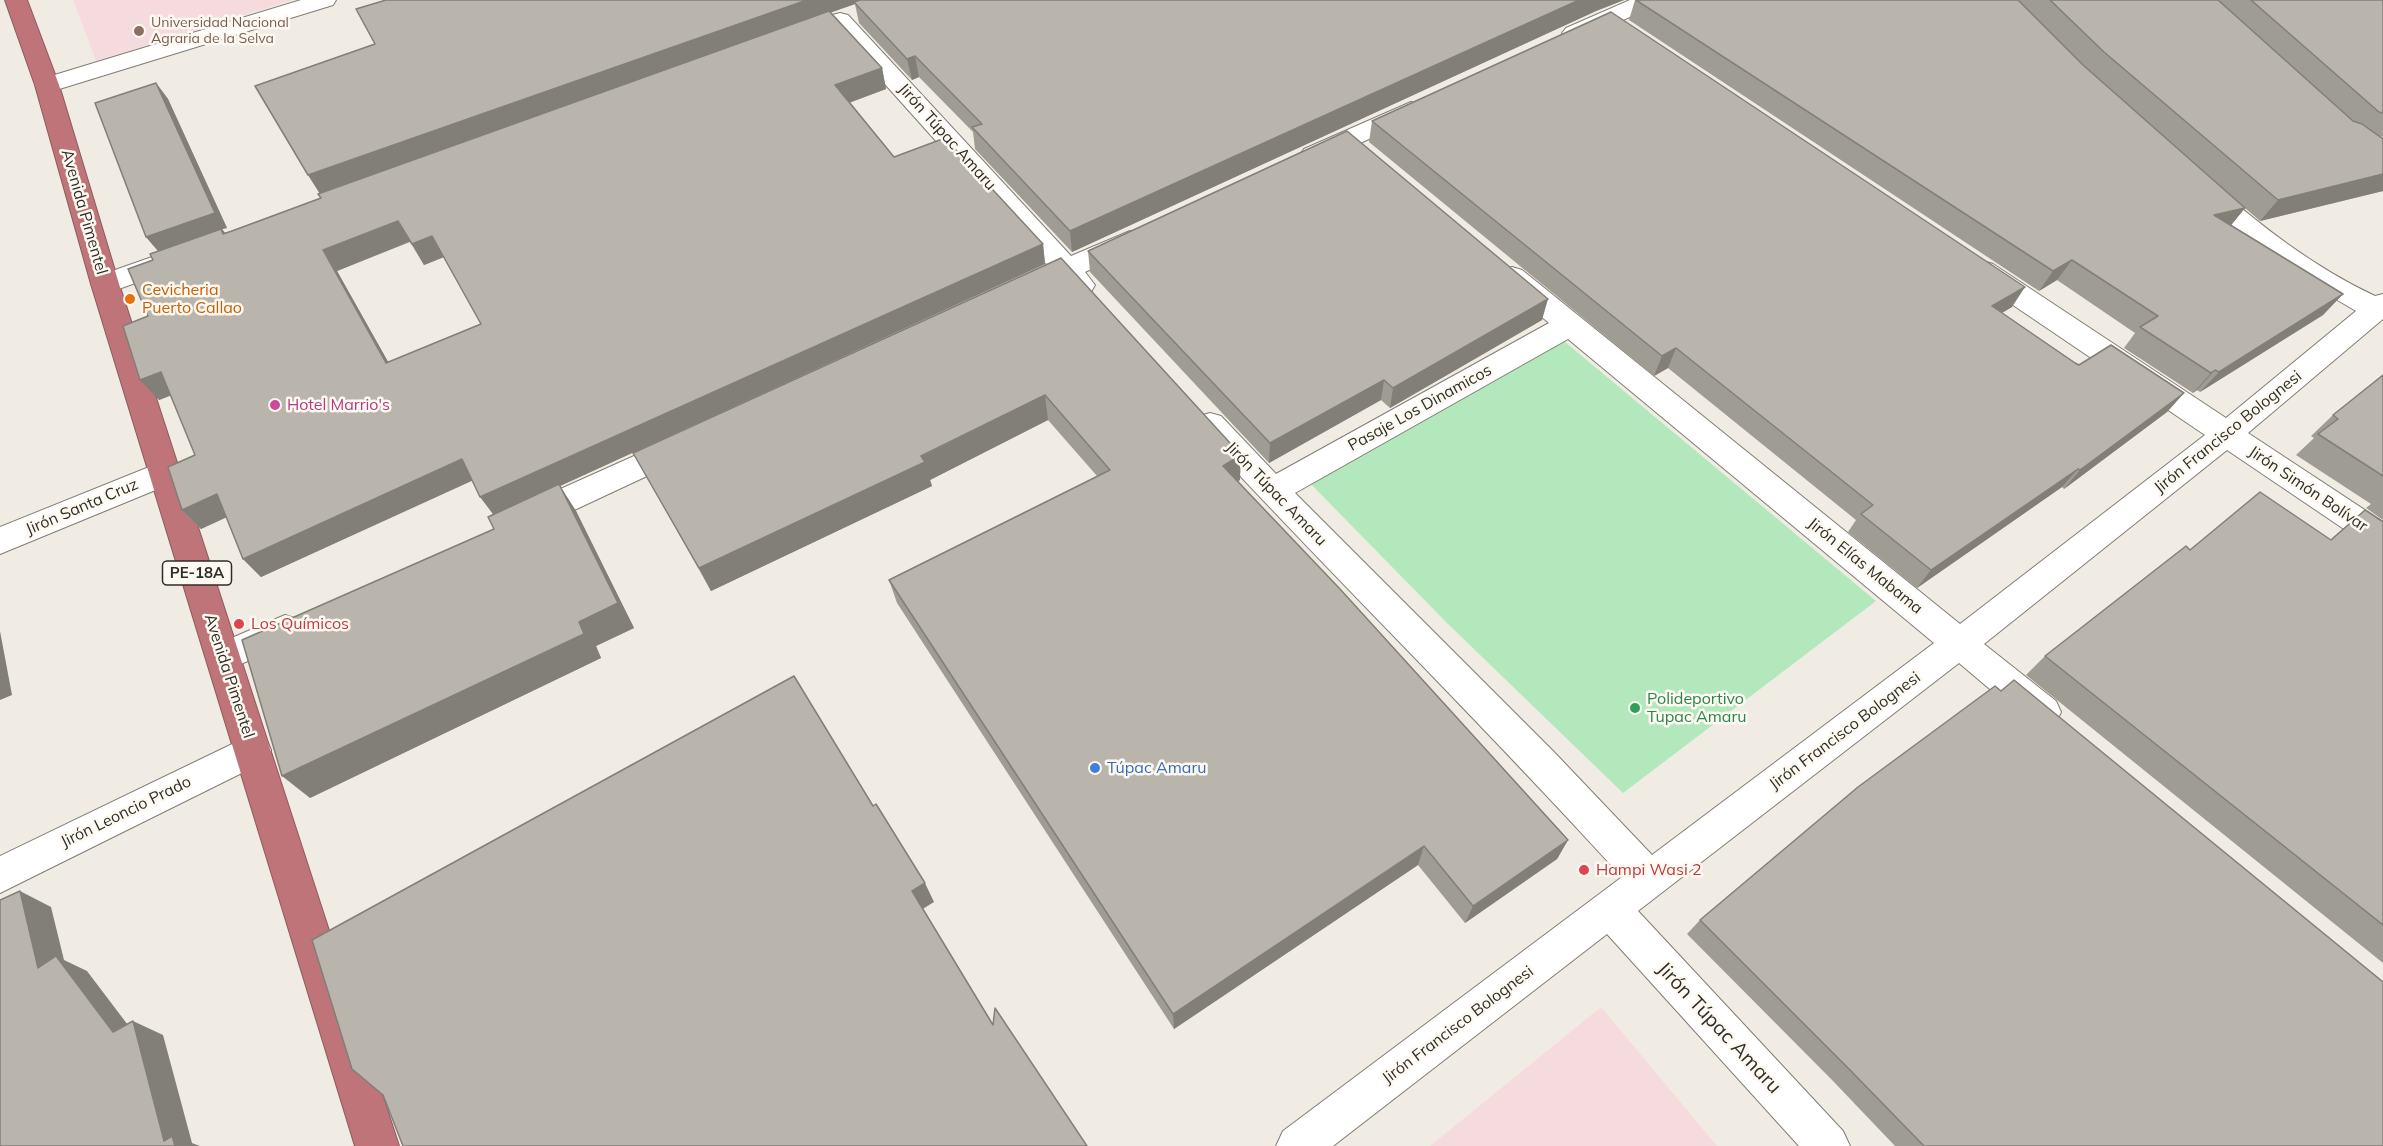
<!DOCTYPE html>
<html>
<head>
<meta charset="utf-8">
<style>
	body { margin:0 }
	canvas { display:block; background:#f1ece3 }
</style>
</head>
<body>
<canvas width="2383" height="1146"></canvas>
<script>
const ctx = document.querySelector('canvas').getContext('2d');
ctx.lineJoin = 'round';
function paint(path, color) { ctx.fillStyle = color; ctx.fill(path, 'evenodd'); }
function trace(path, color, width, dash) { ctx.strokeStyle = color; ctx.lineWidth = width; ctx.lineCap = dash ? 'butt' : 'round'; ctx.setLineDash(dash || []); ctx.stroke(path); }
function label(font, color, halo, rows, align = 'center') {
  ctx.font = font + ' Mulish,sans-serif'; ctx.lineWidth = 5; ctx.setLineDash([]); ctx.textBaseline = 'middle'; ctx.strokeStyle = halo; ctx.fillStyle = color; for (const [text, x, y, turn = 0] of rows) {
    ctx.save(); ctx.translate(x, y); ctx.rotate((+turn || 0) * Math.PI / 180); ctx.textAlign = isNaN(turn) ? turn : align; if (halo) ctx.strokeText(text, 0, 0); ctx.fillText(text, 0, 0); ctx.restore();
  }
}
const education = new Path2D(`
	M 73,0 L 293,0 L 96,61 Z
	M 1601,1007 L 1717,1146 L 1430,1146 Z`);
const green = new Path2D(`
	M 1553,332 L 1876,601 L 1623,793 L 1447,623 L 1302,475 Z`);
const minor = new Path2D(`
	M 301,0 L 336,0 L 333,5 L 56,90 L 47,92 L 38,90 L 35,85 L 38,80 Z
	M 1630,0 L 1660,0 L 1657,5 L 1582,38 L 1566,38 L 1562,33 L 1566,28 Z
	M 840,13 L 848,15 L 1071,256 L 1130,231 L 1140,234 L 1144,240 L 1140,246 L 1085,272 L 1095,285 L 1091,292 C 1077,296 1072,293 1063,282 L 1030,296 L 1020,293 L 1016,286 L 1020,279 L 1048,266 L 832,25 L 828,20 L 832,15 Z
	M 1411,102 L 1420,105 L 1423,110 L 1420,115 L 1322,161 L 1313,163 L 1304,161 L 1300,155 L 1304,149 Z
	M 2203,180 L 2212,183 C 2263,228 2314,267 2375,296 L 2383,294 L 2383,319 L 2248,433 L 2383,522 L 2383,552 L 2372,548 L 2227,450 L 1984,644 L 2056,701 L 2061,712 L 2056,723 L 2043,728 L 2030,723 L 1959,663 L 1638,911 L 1843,1131 L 1850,1146 L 1799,1146 L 1607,934 L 1333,1146 L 1276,1146 L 1283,1131 L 1622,877 C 1484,725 1338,582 1199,432 L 1195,424 L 1199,416 L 1210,413 L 1221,416 L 1276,474 L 1549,323 L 1502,284 L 1498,277 L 1502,270 L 1512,267 L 1522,270 L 1960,624 L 2205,435 L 1973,278 L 1969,271 L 1973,264 L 1983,261 L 1993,264 L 2226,418 L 2356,311 L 2276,264 L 2220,219 L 2190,189 L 2194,183 ZM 1568,339 L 1934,643 L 1652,855 L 1554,752 L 1295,493 Z
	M 172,250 L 182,252 L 186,259 L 182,266 L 105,294 L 95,291 L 91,284 L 95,277 Z
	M 681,435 L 692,439 L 696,447 L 692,455 L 540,526 L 529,530 L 518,526 L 513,517 L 518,508 Z
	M 164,461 L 175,464 L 180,473 L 175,482 L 0,554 L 0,527 Z
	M 285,615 L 297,619 L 302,629 L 297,639 L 223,672 L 211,667 L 206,657 L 211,647 Z
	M 253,734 L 266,739 L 271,750 L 266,761 L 0,893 L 0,856 Z`);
const highway = new Path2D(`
	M 5,0 L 27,0 L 59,85 L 119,284 L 399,1146 L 355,1146 L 91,284 L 35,85 Z`);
const wall = new Path2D(`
	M 386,0 L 1624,0 L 1596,11 L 1072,252 L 975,149 L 973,132 L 919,77 L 912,80 L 859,23 L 855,4 L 831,12 L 882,68 L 886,89 L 850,102 L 894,157 L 1043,244 L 1045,264 L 560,486 L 576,511 L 634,628 L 596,646 L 601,658 L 310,798 L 494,529 L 493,514 L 472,480 L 261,577 L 243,559 L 226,517 L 201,529 L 182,510 L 195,455 L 171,395 L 159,400 L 148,316 L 153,260 L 158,251 L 146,237 L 156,83 L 168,99 L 227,228 L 222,229 L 225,233 L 321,198 L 320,193 L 308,175 L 375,44 ZM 410,242 L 424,265 L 444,257 L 481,324 L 388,362 L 337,271 Z
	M 1635,0 L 2383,0 L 2383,137 L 2379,136 L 2383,139 L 2383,191 L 2260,221 L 2245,208 L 2231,225 L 2343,294 L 2323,315 L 2200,392 L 2197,390 L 2193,393 L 2124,348 L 2135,333 L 2057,280 L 2039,291 L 1629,20 Z
	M 1372,121 L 2012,307 L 2002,313 L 2079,365 L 2184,393 L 2167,412 L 2064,489 L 2062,487 L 1917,588 L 1848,532 L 1856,520 L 1668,368 L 1654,376 L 1369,142 Z
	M 1088,251 L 1542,320 L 1390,408 L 1381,400 L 1269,463 L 1090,272 Z
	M 1061,258 L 1240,480 L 1238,481 L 1568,840 L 1557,859 L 1465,923 L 1418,865 L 1174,1029 L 897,603 L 889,580 L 1097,476 L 1048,420 L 930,480 L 932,486 L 711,591 L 633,453 Z
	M 2383,375 L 2383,520 L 2366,508 L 2371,504 L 2296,455 L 2314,438 L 2311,436 L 2333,415 Z
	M 2365,510 L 2383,522 L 2383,963 L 2026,675 L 2045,656 L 2190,550 L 2331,539 Z
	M 1700,920 L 2383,1146 L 1895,1146 L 1833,1081 L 1687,934 Z`);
const shadedWall = new Path2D(`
	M 807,0 L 865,0 L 854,2 L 855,4 L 320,194 L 308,175 Z
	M 1579,0 L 1624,0 L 1596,11 L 1072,252 L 1070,231 Z
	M 915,56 L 919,77 L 912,80 L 907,59 Z
	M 882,68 L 886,89 L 841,106 L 835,85 Z
	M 156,83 L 168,99 L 227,228 L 222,229 L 237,249 L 159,252 L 146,237 Z
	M 2383,174 L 2383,191 L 2260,221 L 2278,200 Z
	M 2245,208 L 2228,229 L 2214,215 Z
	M 398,221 L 411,241 L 337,271 L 400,383 L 386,363 L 323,250 Z
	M 432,236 L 444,257 L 424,265 L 412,244 Z
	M 1043,244 L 1045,264 L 560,486 L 576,511 L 634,628 L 596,646 L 601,658 L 310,798 L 282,776 L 584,634 L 480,497 Z
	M 2072,260 L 2057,280 L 2039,291 L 2053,271 Z
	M 2025,287 L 2012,307 L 1979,326 L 1992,306 Z
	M 2343,294 L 2323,315 L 2200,392 L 2219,372 Z
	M 1548,299 L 1542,320 L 1390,408 L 1393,388 Z
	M 1676,348 L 1668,368 L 1654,376 L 1662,356 Z
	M 2215,370 L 2197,390 L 2193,393 L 2211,373 Z
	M 161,372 L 180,392 L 159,400 L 140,380 Z
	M 1384,380 L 1381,400 L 1269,463 L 1270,443 Z
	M 2184,393 L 2167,412 L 2064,489 L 2080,470 Z
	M 1045,395 L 1048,420 L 930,480 L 932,486 L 711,591 L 699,568 Z
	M 1241,455 L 1240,480 L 1222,490 L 1223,466 Z
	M 462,459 L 476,479 L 261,577 L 243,559 Z
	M 2078,469 L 2062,487 L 1917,588 L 1931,570 Z
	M 217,494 L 236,513 L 201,529 L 182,510 Z
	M 0,631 L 12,695 L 0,700 Z
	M 1568,840 L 1557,859 L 1465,923 L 1473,906 Z
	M 1424,846 L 1418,865 L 1174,1029 L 1173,1014 Z
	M 925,883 L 934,902 L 921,910 L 912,891 Z
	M 20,891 L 51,907 L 64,960 L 87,971 L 137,1037 L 133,1021 L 163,1035 L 192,1143 L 200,1146 L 175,1146 L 164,1141 L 113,1032 L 38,968 Z`);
const building = new Path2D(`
	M 386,0 L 807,0 L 308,175 L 255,86 L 375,44 L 356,9 Z
	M 860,0 L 1579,0 L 1070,231 L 972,127 L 982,124 L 915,56 L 907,59 L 854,2 Z
	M 1636,0 L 2018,0 L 2083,65 L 2245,208 L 2214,215 L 2343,294 L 2219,372 L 2215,370 L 2211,373 L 2140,327 L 2158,316 L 2072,260 L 2053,271 Z
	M 2050,0 L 2218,0 L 2353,121 L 2362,124 L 2383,139 L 2383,174 L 2278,200 L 2104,52 Z
	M 2251,0 L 2383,0 L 2383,113 L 2379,112 Z
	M 829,11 L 882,68 L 835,85 L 894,157 L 945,138 L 1043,244 L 480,497 L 462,459 L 243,559 L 217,494 L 182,510 L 168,467 L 195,455 L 161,372 L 140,380 L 123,326 L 148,316 L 128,269 L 153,260 L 150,254 L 221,229 L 223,234 L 232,231 L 321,198 L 318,194 ZM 398,221 L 412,244 L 432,236 L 481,324 L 386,363 L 323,250 Z
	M 1611,12 L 2025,287 L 1992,306 L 2075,363 L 2079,365 L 2111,345 L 2184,393 L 2080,470 L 2078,469 L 1931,570 L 1861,514 L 1873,505 L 1676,348 L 1662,356 L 1372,121 Z
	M 156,83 L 215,213 L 146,237 L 95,103 Z
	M 1347,131 L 1548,299 L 1393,388 L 1384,380 L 1270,443 L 1088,251 Z
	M 1061,258 L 1241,455 L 1223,466 L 1340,589 L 1568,840 L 1473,906 L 1424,846 L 1173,1014 L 889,580 L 1110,470 L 1045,395 L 921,456 L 925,462 L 699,568 L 633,453 Z
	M 2383,375 L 2383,476 L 2318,434 L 2338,419 L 2333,415 Z
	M 559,484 L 618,603 L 579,622 L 584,634 L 282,776 L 242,640 L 494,529 L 488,517 Z
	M 2260,492 L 2331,540 L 2365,510 L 2383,522 L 2383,925 L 2045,656 L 2186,546 L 2190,550 Z
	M 794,676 L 873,806 L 876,804 L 925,883 L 912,891 L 993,1025 L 995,1008 L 1087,1146 L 403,1146 L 383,1095 L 352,1069 L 312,940 Z
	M 2014,680 L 2383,982 L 2383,1146 L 1924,1146 L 1850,1070 L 1700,920 L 1858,787 L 1995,686 L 2001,691 Z
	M 20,891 L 38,968 L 56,956 L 113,1032 L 133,1021 L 164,1141 L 172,1136 L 175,1146 L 0,1146 L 0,900 Z`);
const markers = [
	[139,31,6,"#8d6e63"],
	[130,299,6,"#e8710a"],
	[275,405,6,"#d1479c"],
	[239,624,6,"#e0444e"],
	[1635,708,6,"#2e9e5b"],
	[1095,768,6,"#3f7fe0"],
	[1584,870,6,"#e0444e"]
];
const farEducationnames = [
	["Universidad Nacional",151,23],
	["Agraria de la Selva",151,39]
];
const shields = [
	[197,573,69]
];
const shieldNames = [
	["PE-18A",197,573]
];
const streetNames = [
	["Jirón Túpac Amaru",947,137,48],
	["Avenida Pimentel",84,212,74],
	["Pasaje Los Dinamicos",1420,408,-29],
	["Jirón Francisco Bolognesi",2228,432,-39],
	["Jirón Simón Bolívar",2308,489,34],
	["Jirón Túpac Amaru",1276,494,46],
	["Jirón Santa Cruz",82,507,-23],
	["Jirón Elías Mabama",1865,566,39],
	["Avenida Pimentel",229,676,72],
	["Jirón Francisco Bolognesi",1845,731,-37],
	["Jirón Leoncio Prado",126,812,-26],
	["Jirón Francisco Bolognesi",1458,1025,-37]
];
const foodNames = [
	["Cevicheria",142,290],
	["Puerto Callao",142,308]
];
const hotelNames = [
	["Hotel Marrio's",287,405]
];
const healthNames = [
	["Los Químicos",251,624],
	["Hampi Wasi 2",1596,870]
];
const leisureNames = [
	["Polideportivo",1647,699],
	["Tupac Amaru",1647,717]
];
const shopNames = [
	["Túpac Amaru",1107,768]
];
const nearStreetnames = [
	["Jirón Túpac Amaru",1719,1028,47]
];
paint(education, '#f6dbde');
paint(green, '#b2e8bc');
trace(minor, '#817d74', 2);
trace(highway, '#8c5b5d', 2);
paint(minor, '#fff');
paint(highway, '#be7478');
paint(wall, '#9f9c94');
paint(shadedWall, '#827f78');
paint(building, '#b9b5ac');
trace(building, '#827f78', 1.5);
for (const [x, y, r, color] of markers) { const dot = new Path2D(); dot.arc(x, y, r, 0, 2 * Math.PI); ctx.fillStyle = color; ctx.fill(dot); trace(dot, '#fef9f0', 2); }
label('14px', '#785e54', '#fef9f0', farEducationnames, 'left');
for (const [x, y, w] of shields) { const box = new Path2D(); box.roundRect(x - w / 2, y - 12, w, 24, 4.5); ctx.fillStyle = '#fef9f0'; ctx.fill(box); trace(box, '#2f2d2a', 1.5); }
label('bold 15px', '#2f2d2a', null, shieldNames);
label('16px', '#2f2d2a', '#fef9f0', streetNames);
label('16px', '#c56008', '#fef9f0', foodNames, 'left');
label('16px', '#b23c85', '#fef9f0', hotelNames, 'left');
label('16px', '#be3a42', '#fef9f0', healthNames, 'left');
label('16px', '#27864d', '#fef9f0', leisureNames, 'left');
label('16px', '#366cbe', '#fef9f0', shopNames, 'left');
label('20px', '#2f2d2a', '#fef9f0', nearStreetnames);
</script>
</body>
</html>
